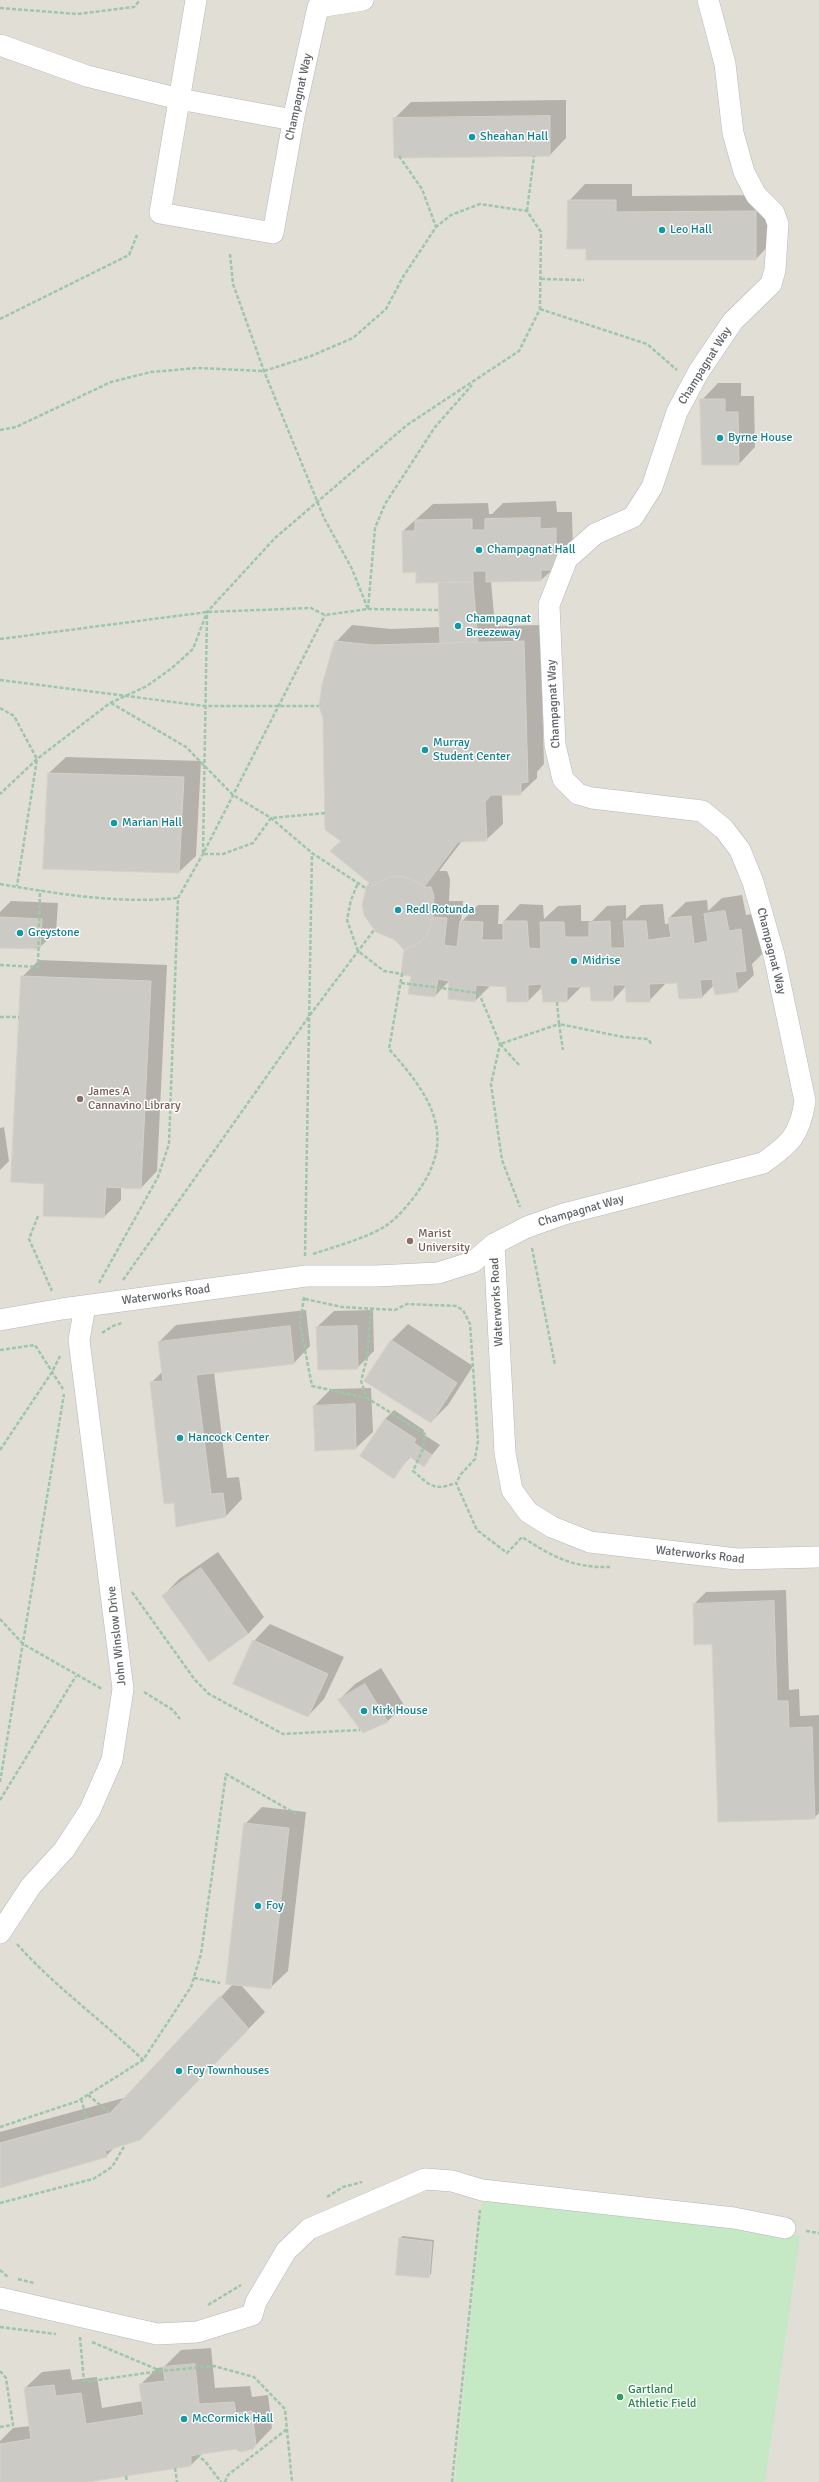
<!DOCTYPE html>
<html>
<head>
<meta charset="utf-8">
<style>
	body { margin:0 }
	canvas { display:block; background:#f1efe8 }
</style>
</head>
<body>
<canvas width="819" height="2482"></canvas>
<script>
const ctx = document.querySelector('canvas').getContext('2d');
ctx.lineJoin = 'round';
function paint(path, color) { ctx.fillStyle = color; ctx.fill(path, 'evenodd'); }
function trace(path, color, width, dash) { ctx.strokeStyle = color; ctx.lineWidth = width; ctx.lineCap = dash ? 'butt' : 'round'; ctx.setLineDash(dash || []); ctx.stroke(path); }
function label(font, color, halo, rows, align = 'center') {
  ctx.font = font + ' Signika,sans-serif'; ctx.lineWidth = 3; ctx.setLineDash([]); ctx.textBaseline = 'middle'; ctx.strokeStyle = halo; ctx.fillStyle = color; for (const [text, x, y, turn = 0] of rows) {
    ctx.save(); ctx.translate(x, y); ctx.rotate((+turn || 0) * Math.PI / 180); ctx.textAlign = isNaN(turn) ? turn : align; if (halo) ctx.strokeText(text, 0, 0); ctx.fillText(text, 0, 0); ctx.restore();
  }
}
const education = new Path2D(`
	M 0,0 L 819,0 L 819,2482 L 0,2482 Z`);
const green = new Path2D(`
	M 483,2195 L 800,2236 L 765,2482 L 455,2482 Z`);
const shadow = new Path2D(`
	M 566,100 L 566,138 L 550,155 L 394,119 L 411,102 Z
	M 585,184 L 632,184 L 632,196 L 772,195 L 772,242 L 756,259 L 569,201 Z
	M 718,383 L 741,383 L 741,396 L 754,396 L 755,447 L 739,464 L 702,400 Z
	M 556,501 L 557,512 L 572,512 L 573,552 L 541,580 L 491,581 L 495,626 L 540,625 L 544,764 L 537,772 L 537,778 L 520,794 L 502,794 L 503,824 L 486,840 L 462,841 L 439,871 L 447,871 L 450,879 L 449,901 L 463,901 L 461,922 L 478,905 L 499,905 L 498,924 L 504,924 L 504,921 L 520,904 L 543,905 L 544,919 L 558,906 L 581,905 L 581,921 L 592,921 L 607,906 L 626,905 L 626,919 L 641,905 L 663,904 L 665,924 L 670,923 L 669,918 L 686,902 L 707,900 L 708,911 L 722,898 L 742,895 L 746,915 L 757,913 L 762,954 L 752,964 L 754,975 L 737,991 L 714,985 L 702,997 L 678,982 L 666,983 L 649,1001 L 626,986 L 613,1000 L 591,986 L 582,986 L 567,1001 L 543,986 L 528,1001 L 507,987 L 491,985 L 475,1001 L 450,980 L 435,996 L 412,975 L 405,949 L 365,915 L 364,895 L 370,882 L 343,840 L 336,642 L 352,625 L 391,629 L 440,627 L 439,582 L 417,571 L 403,531 L 433,504 L 488,503 L 489,514 L 492,514 L 503,503 Z
	M 66,757 L 201,761 L 196,856 L 179,872 L 44,868 L 49,773 Z
	M 11,901 L 58,903 L 56,932 L 39,948 L 0,947 L 0,912 Z
	M 39,960 L 167,965 L 157,1171 L 141,1188 L 121,1187 L 121,1200 L 104,1217 L 46,1183 L 22,977 Z
	M 4,1127 L 9,1161 L 0,1170 L 0,1128 Z
	M 306,1310 L 310,1346 L 294,1363 L 214,1372 L 227,1478 L 239,1477 L 242,1499 L 226,1516 L 174,1502 L 151,1383 L 163,1371 L 159,1342 L 176,1325 Z
	M 373,1310 L 374,1351 L 357,1368 L 317,1327 L 334,1311 Z
	M 408,1324 L 473,1366 L 448,1405 L 431,1422 L 391,1341 Z
	M 371,1388 L 373,1432 L 356,1448 L 316,1450 L 314,1406 L 331,1389 Z
	M 394,1410 L 424,1430 L 423,1434 L 440,1445 L 424,1465 L 410,1457 L 394,1477 L 385,1419 Z
	M 218,1552 L 264,1617 L 248,1634 L 163,1596 L 179,1579 Z
	M 786,1590 L 789,1690 L 799,1689 L 800,1716 L 819,1715 L 819,1813 L 814,1818 L 713,1643 L 694,1604 L 706,1592 Z
	M 270,1624 L 344,1657 L 324,1699 L 308,1716 L 254,1641 Z
	M 381,1668 L 404,1705 L 388,1721 L 339,1700 L 355,1684 Z
	M 262,1807 L 306,1812 L 288,1971 L 271,1987 L 240,1984 L 265,2012 L 140,2139 L 116,2146 L 106,2156 L 0,2187 L 0,2132 L 127,2097 L 234,1983 L 245,1824 Z
	M 403,2236 L 434,2240 L 431,2274 L 428,2277 L 400,2238 Z
	M 211,2348 L 215,2388 L 250,2386 L 252,2397 L 268,2395 L 272,2428 L 253,2448 L 235,2448 L 203,2453 L 191,2465 L 83,2482 L 0,2482 L 0,2441 L 13,2428 L 30,2426 L 25,2388 L 42,2372 L 70,2369 L 72,2380 L 97,2377 L 102,2408 L 143,2401 L 140,2385 L 157,2368 L 164,2367 L 181,2350 Z`);
const building = new Path2D(`
	M 550,116 L 550,156 L 394,158 L 393,118 Z
	M 568,200 L 616,200 L 616,212 L 756,211 L 756,260 L 586,260 L 586,249 L 567,249 Z
	M 700,399 L 725,399 L 725,412 L 738,412 L 739,465 L 702,465 Z
	M 540,518 L 540,529 L 556,528 L 556,570 L 541,570 L 541,581 L 486,582 L 486,571 L 473,571 L 473,582 L 416,583 L 416,572 L 403,573 L 402,531 L 415,531 L 415,520 L 472,519 L 472,530 L 485,530 L 485,519 Z
	M 473,582 L 478,642 L 440,643 L 438,583 Z
	M 335,641 L 373,645 L 524,641 L 528,782 L 521,783 L 521,795 L 491,795 L 485,802 L 487,841 L 458,842 L 424,887 L 414,880 L 401,876 L 389,877 L 373,886 L 330,851 L 341,841 L 325,830 L 323,718 L 319,706 L 322,685 Z
	M 48,773 L 184,777 L 179,873 L 43,869 Z
	M 401,876 L 414,880 L 424,887 L 431,887 L 434,896 L 432,923 L 427,934 L 419,943 L 404,950 L 395,940 L 376,932 L 364,915 L 362,905 L 367,885 L 373,886 L 389,877 Z
	M 725,911 L 729,931 L 741,929 L 746,971 L 735,972 L 738,992 L 715,995 L 712,979 L 700,980 L 702,998 L 679,999 L 677,983 L 649,984 L 650,1002 L 626,1002 L 625,985 L 613,985 L 613,1001 L 591,1001 L 590,987 L 567,987 L 567,1002 L 543,1002 L 541,984 L 528,985 L 528,1002 L 507,1002 L 506,987 L 476,985 L 475,1002 L 448,999 L 449,981 L 438,979 L 435,997 L 408,994 L 411,976 L 401,975 L 404,950 L 419,943 L 427,934 L 433,917 L 447,918 L 444,945 L 457,947 L 460,921 L 483,922 L 482,940 L 503,940 L 503,921 L 527,921 L 529,948 L 541,949 L 540,922 L 564,922 L 565,937 L 589,937 L 589,922 L 610,921 L 611,948 L 625,948 L 623,921 L 646,921 L 648,940 L 671,937 L 668,918 L 691,916 L 694,944 L 708,941 L 704,914 Z
	M 0,917 L 42,919 L 40,949 L 0,948 Z
	M 21,976 L 151,981 L 141,1189 L 106,1187 L 104,1218 L 43,1216 L 44,1184 L 11,1182 Z
	M 290,1326 L 294,1364 L 196,1375 L 211,1494 L 223,1493 L 226,1517 L 176,1527 L 174,1503 L 164,1504 L 150,1382 L 163,1381 L 158,1342 Z
	M 357,1326 L 358,1369 L 318,1370 L 316,1327 Z
	M 391,1340 L 457,1383 L 431,1423 L 364,1381 Z
	M 355,1404 L 356,1449 L 315,1451 L 313,1406 Z
	M 385,1419 L 416,1439 L 414,1443 L 432,1455 L 424,1467 L 409,1456 L 394,1479 L 360,1456 Z
	M 201,1568 L 248,1634 L 209,1662 L 162,1596 Z
	M 774,1601 L 777,1701 L 788,1701 L 789,1728 L 812,1727 L 815,1819 L 718,1822 L 712,1644 L 694,1645 L 693,1604 Z
	M 253,1640 L 328,1674 L 308,1717 L 233,1684 Z
	M 365,1684 L 388,1722 L 363,1733 L 338,1700 Z
	M 244,1823 L 289,1828 L 271,1989 L 226,1984 Z
	M 220,1996 L 249,2029 L 140,2140 L 105,2151 L 107,2157 L 0,2188 L 0,2143 L 110,2113 Z
	M 399,2238 L 432,2242 L 429,2278 L 396,2275 Z
	M 195,2364 L 199,2404 L 234,2402 L 236,2413 L 252,2411 L 256,2445 L 253,2449 L 241,2452 L 235,2449 L 196,2455 L 191,2456 L 191,2466 L 88,2482 L 0,2482 L 0,2444 L 31,2439 L 24,2388 L 54,2385 L 56,2396 L 81,2393 L 86,2424 L 144,2415 L 139,2384 L 165,2381 L 163,2367 Z`);
const path = new Path2D(`
	M 0,8 L 77,14 L 134,7 L 140,0
	M 399,156 L 422,189 L 436,227
	M 527,211 L 534,156
	M 230,254 L 233,284 L 264,371 L 324,518 L 352,569 L 368,609
	M 541,279 L 584,280
	M 540,309 L 647,344 L 677,370
	M 0,319 L 129,255 L 137,235
	M 0,430 L 16,427 L 111,382 L 151,372 L 197,368 L 264,371 L 311,356 L 353,338 L 386,309 L 403,277 L 436,227 L 451,215 L 480,204 L 527,211 L 541,232 L 540,309 L 519,351 L 407,425 L 275,538 L 207,612 L 193,649 L 172,668 L 147,686 L 110,703 L 37,759 L 0,794
	M 368,609 L 375,528 L 385,504 L 435,427 L 472,385
	M 207,615 L 203,854 L 223,854 L 253,843 L 271,818 L 326,813
	M 0,639 L 207,612 L 311,608 L 325,615 L 368,609 L 439,610
	M 0,680 L 205,706 L 319,706
	M 111,703 L 186,747 L 233,795 L 271,818 L 312,853 L 367,889
	M 0,708 L 14,716 L 37,759 L 17,886
	M 0,884 C 58,894 119,904 178,898
	M 0,965 L 38,967 L 40,890
	M 401,983 L 479,993 L 500,1044 L 491,1084 L 502,1160 L 520,1207
	M 557,1002 L 559,1024 L 623,1037 L 648,1039 L 652,1045
	M 0,1017 L 19,1017
	M 519,1065 L 500,1044 L 559,1024 L 563,1050
	M 38,1216 L 29,1239 L 52,1291
	M 532,1248 L 555,1365
	M 313,1254 C 334,1247 366,1238 384,1227 C 398,1218 412,1201 421,1187 C 458,1132 426,1091 389,1049 L 402,974 L 384,971 L 358,951 L 347,920 L 351,900 L 358,883
	M 305,1256 L 312,853
	M 123,1280 L 310,1015 L 374,930
	M 99,1283 L 158,1177 L 169,1144 L 178,898 L 203,854 L 325,615
	M 304,1297 L 300,1324 L 312,1386 L 367,1398
	M 305,1299 L 342,1307 L 395,1310 L 407,1304 L 456,1306 L 463,1310 L 470,1324 L 478,1441 L 475,1459 L 461,1474 L 456,1483 L 477,1530 L 507,1553 L 522,1537 C 553,1557 573,1568 610,1567
	M 371,1309 L 367,1358 L 361,1381 L 367,1398 L 425,1434 L 423,1449 L 413,1471 C 431,1486 433,1491 456,1483
	M 102,1333 L 113,1326 L 122,1323
	M 0,1350 L 35,1345 L 63,1389
	M 0,1450 L 52,1372 L 60,1356
	M 132,1592 L 195,1680 L 209,1694 L 283,1734 L 360,1730
	M 0,1619 L 23,1644 L 102,1689
	M 144,1692 L 173,1710 L 180,1719
	M 0,1782 L 64,1394
	M 0,1800 L 76,1676
	M 17,1944 C 55,1987 102,2020 143,2060
	M 194,1978 L 220,1983
	M 88,2095 L 110,2113
	M 81,2099 L 87,2119
	M 0,2127 L 78,2101 L 143,2060 L 191,1987 L 201,1954 L 226,1774 L 298,1815
	M 327,2197 L 343,2187 L 362,2182
	M 0,2203 L 93,2179 L 112,2167 L 125,2145
	M 806,2231 L 819,2233
	M 0,2270 L 9,2278
	M 18,2279 L 34,2283
	M 208,2305 L 241,2285
	M 0,2327 L 56,2334
	M 80,2337 L 84,2382 L 160,2371
	M 92,2342 L 161,2371 L 214,2366 L 254,2377 L 285,2409 L 292,2482
	M 0,2371 L 6,2378 L 13,2425 L 0,2427
	M 196,2455 L 205,2461 L 221,2482
	M 175,2468 L 177,2482
	M 126,2476 L 127,2482
	M 225,2482 L 228,2475 L 287,2429
	M 452,2482 L 480,2210`);
const minor = new Path2D(`
	M 196,0 L 160,213 L 273,233 L 295,111 L 318,7 L 363,0
	M 0,45 L 87,76 L 179,99 L 293,120
	M 494,1244 L 505,1453 L 512,1490 L 528,1512 L 552,1527 L 590,1542 L 737,1559 L 819,1557
	M 0,1320 L 62,1309 L 306,1276 L 376,1276 L 438,1273 L 473,1262 L 494,1244 L 527,1227 L 564,1214 L 763,1163 C 790,1144 800,1135 805,1101 L 774,955 L 753,882 L 740,850 L 724,829 L 702,811 L 592,798 L 578,794 L 563,779 L 555,745 L 549,605 L 567,559 L 595,534 L 633,517 L 652,487 L 677,412 L 699,371 L 733,321 L 771,284 L 775,270 L 778,224 L 774,213 L 756,195 L 744,172 L 733,133 L 725,64 L 708,0
	M 0,1933 L 31,1886 L 64,1850 L 90,1810 L 112,1760 L 123,1689 L 79,1340 L 85,1306
	M 0,2298 L 157,2334 L 197,2332 L 252,2315 L 256,2302 L 286,2251 L 309,2229 L 425,2179 L 452,2181 L 482,2190 L 734,2218 L 785,2228`);
const markers = [
	[472,137,4,"#0f9aa8"],
	[662,230,4,"#0f9aa8"],
	[720,438,4,"#0f9aa8"],
	[479,550,4,"#0f9aa8"],
	[458,626,4,"#0f9aa8"],
	[425,750,4,"#0f9aa8"],
	[114,823,4,"#0f9aa8"],
	[398,910,4,"#0f9aa8"],
	[20,933,4,"#0f9aa8"],
	[574,961,4,"#0f9aa8"],
	[80,1099,4,"#8d6e63"],
	[410,1241,4,"#8d6e63"],
	[180,1438,4,"#0f9aa8"],
	[364,1711,4,"#0f9aa8"],
	[258,1906,4,"#0f9aa8"],
	[179,2071,4,"#0f9aa8"],
	[620,2397,4,"#2e9e5b"],
	[184,2419,4,"#0f9aa8"]
];
const streetNames = [
	["Champagnat Way",299,97,-78],
	["Champagnat Way",705,366,-58],
	["Champagnat Way",554,704,-93],
	["Champagnat Way",771,951,76],
	["Champagnat Way",581,1211,-16],
	["Waterworks Road",166,1295,-8],
	["Waterworks Road",497,1302,-93],
	["Waterworks Road",700,1555,6],
	["John Winslow Drive",117,1636,-96]
];
const cultureNames = [
	["Sheahan Hall",480,137],
	["Leo Hall",670,230],
	["Byrne House",728,438],
	["Champagnat Hall",487,550],
	["Champagnat",466,619],
	["Breezeway",466,633],
	["Murray",433,743],
	["Student Center",433,757],
	["Marian Hall",122,823],
	["Redl Rotunda",406,910],
	["Greystone",28,933],
	["Midrise",582,961],
	["Hancock Center",188,1438],
	["Kirk House",372,1711],
	["Foy",266,1906],
	["Foy Townhouses",187,2071],
	["McCormick Hall",192,2419]
];
const educationNames = [
	["James A",88,1092],
	["Cannavino Library",88,1106],
	["Marist",418,1234],
	["University",418,1248]
];
const leisureNames = [
	["Gartland",628,2390],
	["Athletic Field",628,2404]
];
paint(education, '#e1ded6');
paint(green, '#c5e8c5');
paint(shadow, '#0003');
paint(building, '#cccac5');
trace(building, '#d6d1c6', 1);
trace(minor, '#b5b8bc', 22);
trace(path, '#9cc7a9', 2.5, [4, 2]);
trace(minor, '#fff', 21);
for (const [x, y, r, color] of markers) { const dot = new Path2D(); dot.arc(x, y, r, 0, 2 * Math.PI); ctx.fillStyle = color; ctx.fill(dot); trace(dot, '#fff', 1.5); }
label('12px', '#5f6368', '#fff', streetNames);
label('12px', '#0d838f', '#fff', cultureNames, 'left');
label('12px', '#785e54', '#fff', educationNames, 'left');
label('12px', '#27864d', '#fff', leisureNames, 'left');
</script>
</body>
</html>
